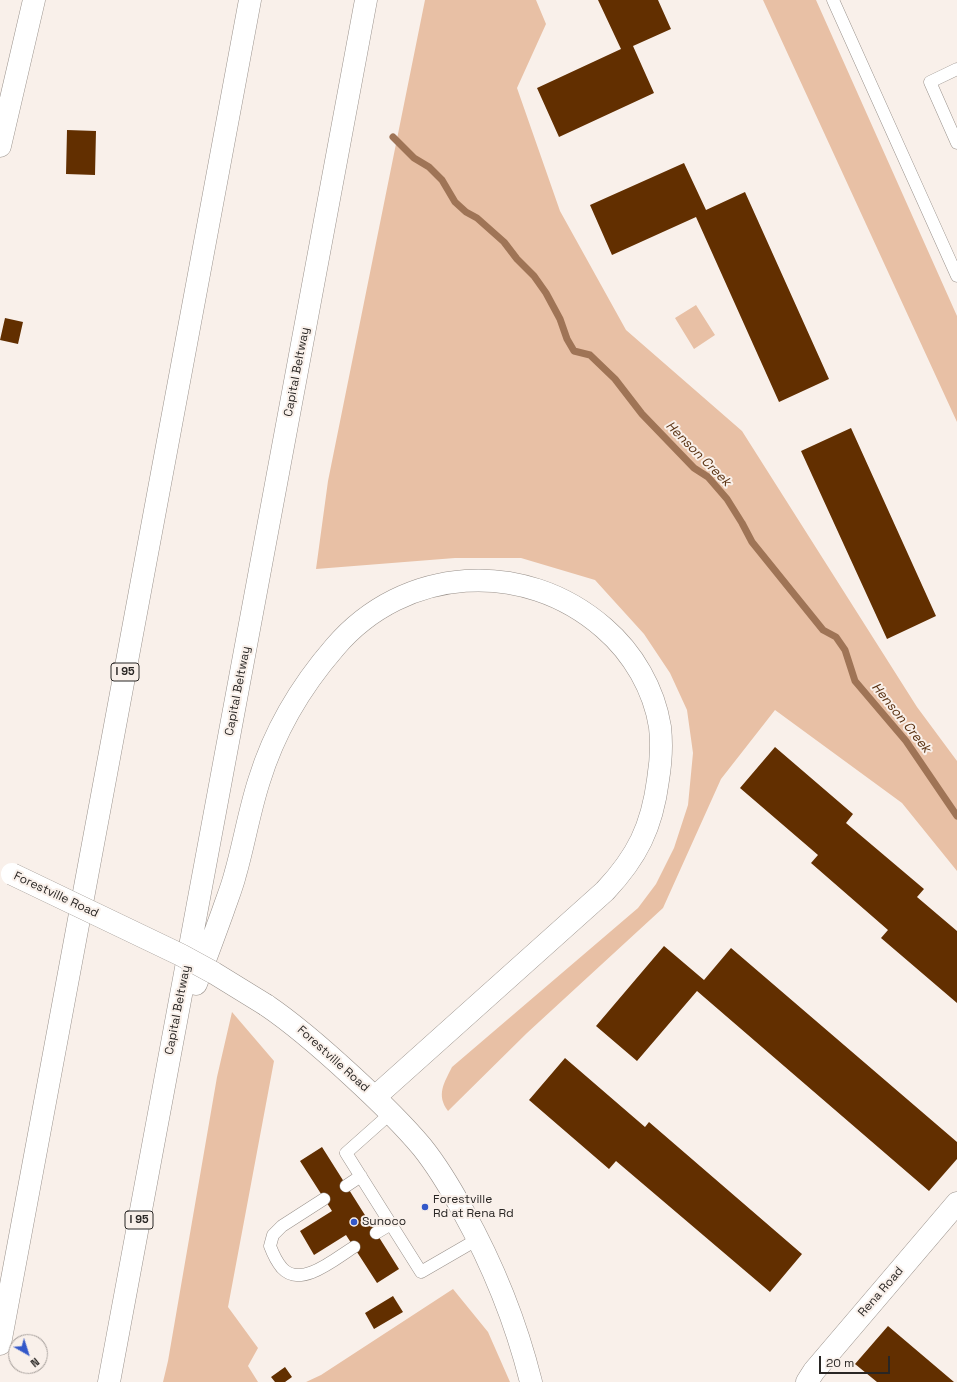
<!DOCTYPE html>
<html>
<head>
<meta charset="utf-8">
<style>
	body { margin:0 }
	#map { position:relative; width:957px; height:1382px; overflow:hidden; background:#f9f0ea; font-family:"Space Grotesk",sans-serif }
	canvas { display:block }
	.north { position:absolute; left:8px; top:1334px; width:40px; height:40px; box-sizing:border-box; background:#f9f0ea; border:1px solid #a69f9b; border-radius:50%; rotate:141deg; font-size:11px; font-weight:700; line-height:16px; text-align:center; color:#292624 }
	.north::after { content:''; display:block; margin:auto; width:14px; height:18px; background:#3358c9; clip-path:polygon(50% 0,100% 100%,50% 72%,0 100%) }
	.scale { position:absolute; left:819px; top:1356px; width:71px; height:18px; box-sizing:border-box; border:2px solid #292624; border-top:0; padding-left:5px; font-size:12px; line-height:14px; white-space:nowrap; color:#292624; -webkit-text-stroke:3px #f9f0ea; paint-order:stroke }
</style>
</head>
<body>
<div id="map">
<canvas width="957" height="1382"></canvas>
<div class="north">N</div>
<div class="scale">20 m</div>
</div>
<script>
const ctx = document.querySelector('canvas').getContext('2d');
ctx.lineJoin = 'round';
function paint(path, color) { ctx.fillStyle = color; ctx.fill(path, 'evenodd'); }
function trace(path, color, width, dash) { ctx.strokeStyle = color; ctx.lineWidth = width; ctx.lineCap = dash ? 'butt' : 'round'; ctx.setLineDash(dash || []); ctx.stroke(path); }
function label(font, color, halo, rows, align = 'center') {
  ctx.font = font + ' "Space Grotesk",sans-serif'; ctx.lineWidth = 4; ctx.setLineDash([]); ctx.textBaseline = 'middle'; ctx.strokeStyle = halo; ctx.fillStyle = color; for (const [text, x, y, turn = 0] of rows) {
    ctx.save(); ctx.translate(x, y); ctx.rotate((+turn || 0) * Math.PI / 180); ctx.textAlign = isNaN(turn) ? turn : align; if (halo) ctx.strokeText(text, 0, 0); ctx.fillText(text, 0, 0); ctx.restore();
  }
}
const green = new Path2D(`
	M 425,0 L 536,0 L 546,24 L 517,88 L 560,211 L 626,330 L 742,431 L 917,707 L 957,761 L 957,871 L 902,803 L 775,710 L 721,779 L 663,908 L 527,1033 L 448,1111 C 436,1095 444,1083 452,1067 L 638,908 L 656,884 L 674,848 L 688,805 L 693,753 L 687,710 L 670,673 L 644,634 L 595,580 L 521,558 L 455,558 L 316,569 L 328,481 Z
	M 763,0 L 816,0 L 957,316 L 957,422 Z
	M 696,305 L 715,335 L 694,349 L 675,318 Z
	M 232,1012 L 274,1061 L 228,1307 L 258,1348 L 248,1366 L 258,1382 L 163,1382 L 168,1361 L 217,1077 Z
	M 453,1289 L 488,1332 L 510,1382 L 306,1382 L 321,1375 Z`);
const stream = new Path2D(`
	M 393,137 L 414,158 L 429,167 L 442,180 L 455,202 L 466,212 L 477,218 L 504,242 L 517,259 L 534,276 L 546,293 L 560,319 L 567,339 L 574,351 L 590,355 L 615,379 L 642,414 L 694,468 L 708,477 L 727,499 L 742,523 L 752,542 L 823,630 L 836,637 L 845,650 L 855,681 L 906,741 L 957,816`);
const building = new Path2D(`
	M 598,0 L 658,0 L 671,29 L 633,46 L 654,93 L 559,137 L 537,88 L 621,49 Z
	M 67,130 L 96,131 L 95,175 L 66,174 Z
	M 684,163 L 706,210 L 745,192 L 829,379 L 779,402 L 696,217 L 612,255 L 590,205 Z
	M 5,318 L 23,322 L 18,344 L 0,340 Z
	M 851,428 L 936,616 L 887,639 L 801,451 Z
	M 775,747 L 853,814 L 846,823 L 924,889 L 917,897 L 957,931 L 957,1003 L 881,938 L 888,930 L 811,863 L 818,855 L 740,788 Z
	M 664,946 L 704,980 L 731,948 L 957,1142 L 957,1159 L 929,1191 L 697,991 L 637,1061 L 596,1026 Z
	M 565,1058 L 645,1127 L 649,1122 L 802,1254 L 770,1292 L 616,1161 L 609,1169 L 529,1100 Z
	M 322,1147 L 399,1269 L 377,1283 L 346,1235 L 314,1255 L 300,1231 L 332,1211 L 300,1161 Z
	M 393,1296 L 403,1312 L 374,1329 L 365,1313 Z
	M 888,1326 L 954,1382 L 877,1382 L 855,1364 Z
	M 285,1367 L 292,1377 L 285,1382 L 275,1382 L 271,1377 Z`);
const service = new Path2D(`
	M 833,0 L 957,276
	M 957,69 L 930,82 L 957,143
	M 391,1113 L 346,1153 L 421,1272 L 478,1239
	M 346,1186 L 361,1176
	M 324,1199 L 282,1226 L 273,1235 L 270,1246 C 273,1254 277,1262 282,1268 C 301,1289 336,1258 354,1247
	M 376,1233 L 391,1224`);
const minor = new Path2D(`
	M 807,1382 L 814,1371 L 957,1203`);
const secondary = new Path2D(`
	M 0,146 L 34,0
	M 266,1005 C 297,1026 325,1051 352,1076 C 377,1099 401,1122 422,1147 C 438,1167 451,1189 463,1211 C 493,1265 516,1322 531,1382`);
const motorway = new Path2D(`
	M 196,984 C 205,960 214,936 223,911 C 227,899 232,887 235,875 C 244,844 249,812 259,781 C 274,732 302,685 335,647 C 404,566 524,558 604,628 C 633,653 654,689 660,727 C 662,745 661,762 658,780 C 652,827 637,857 605,891 L 375,1097
	M 0,1344 L 250,0
	M 109,1382 L 366,0`);
const secondaryBridge = new Path2D(`
	M 12,874 L 181,955 L 214,973 L 266,1005`);
const markers = [
	[425,1207,4,"#3358c9"],
	[354,1222,4,"#3358c9"]
];
const shields = [
	[125,672,28],
	[139,1220,28]
];
const shieldNames = [
	["I 95",125,672],
	["I 95",139,1220]
];
const streetNames = [
	["Capital Beltway",297,372,-79],
	["Capital Beltway",238,691,-79],
	["Forestville Road",56,895,25],
	["Capital Beltway",178,1010,-79],
	["Forestville Road",333,1059,42],
	["Rena Road",881,1292,-49]
];
const poiNames = [
	["Forestville",433,1200],
	["Rd at Rena Rd",433,1214],
	["Sunoco",362,1222]
];
const waterNames = [
	["Henson Creek",698,454,45],
	["Henson Creek",901,718,51]
];
paint(green, '#e8c0a5');
trace(stream, '#9f7456', 7);
paint(building, '#622f00');
trace(service, '#99918b', 13);
trace(minor, '#99918b', 23);
trace(secondary, '#99918b', 23);
trace(motorway, '#99918b', 23);
trace(service, '#fff', 12);
trace(minor, '#fff', 22);
trace(secondary, '#fff', 22);
trace(motorway, '#fff', 22);
trace(secondaryBridge, '#99918b', 23, []);
trace(secondaryBridge, '#fff', 22);
for (const [x, y, r, color] of markers) { const dot = new Path2D(); dot.arc(x, y, r, 0, 2 * Math.PI); ctx.fillStyle = color; ctx.fill(dot); trace(dot, '#f9f0ea', 1.5); }
for (const [x, y, w] of shields) { const box = new Path2D(); box.roundRect(x - w / 2, y - 9, w, 18, 3); ctx.fillStyle = '#f9f0ea'; ctx.fill(box); trace(box, '#292624', 1); }
label('bold 11px', '#292624', null, shieldNames);
label('12px', '#292624', '#f9f0ea', streetNames);
label('12px', '#292624', '#f9f0ea', poiNames, 'left');
label('italic 13px', '#5a3212', '#f9f0ea', waterNames);
</script>
</body>
</html>
